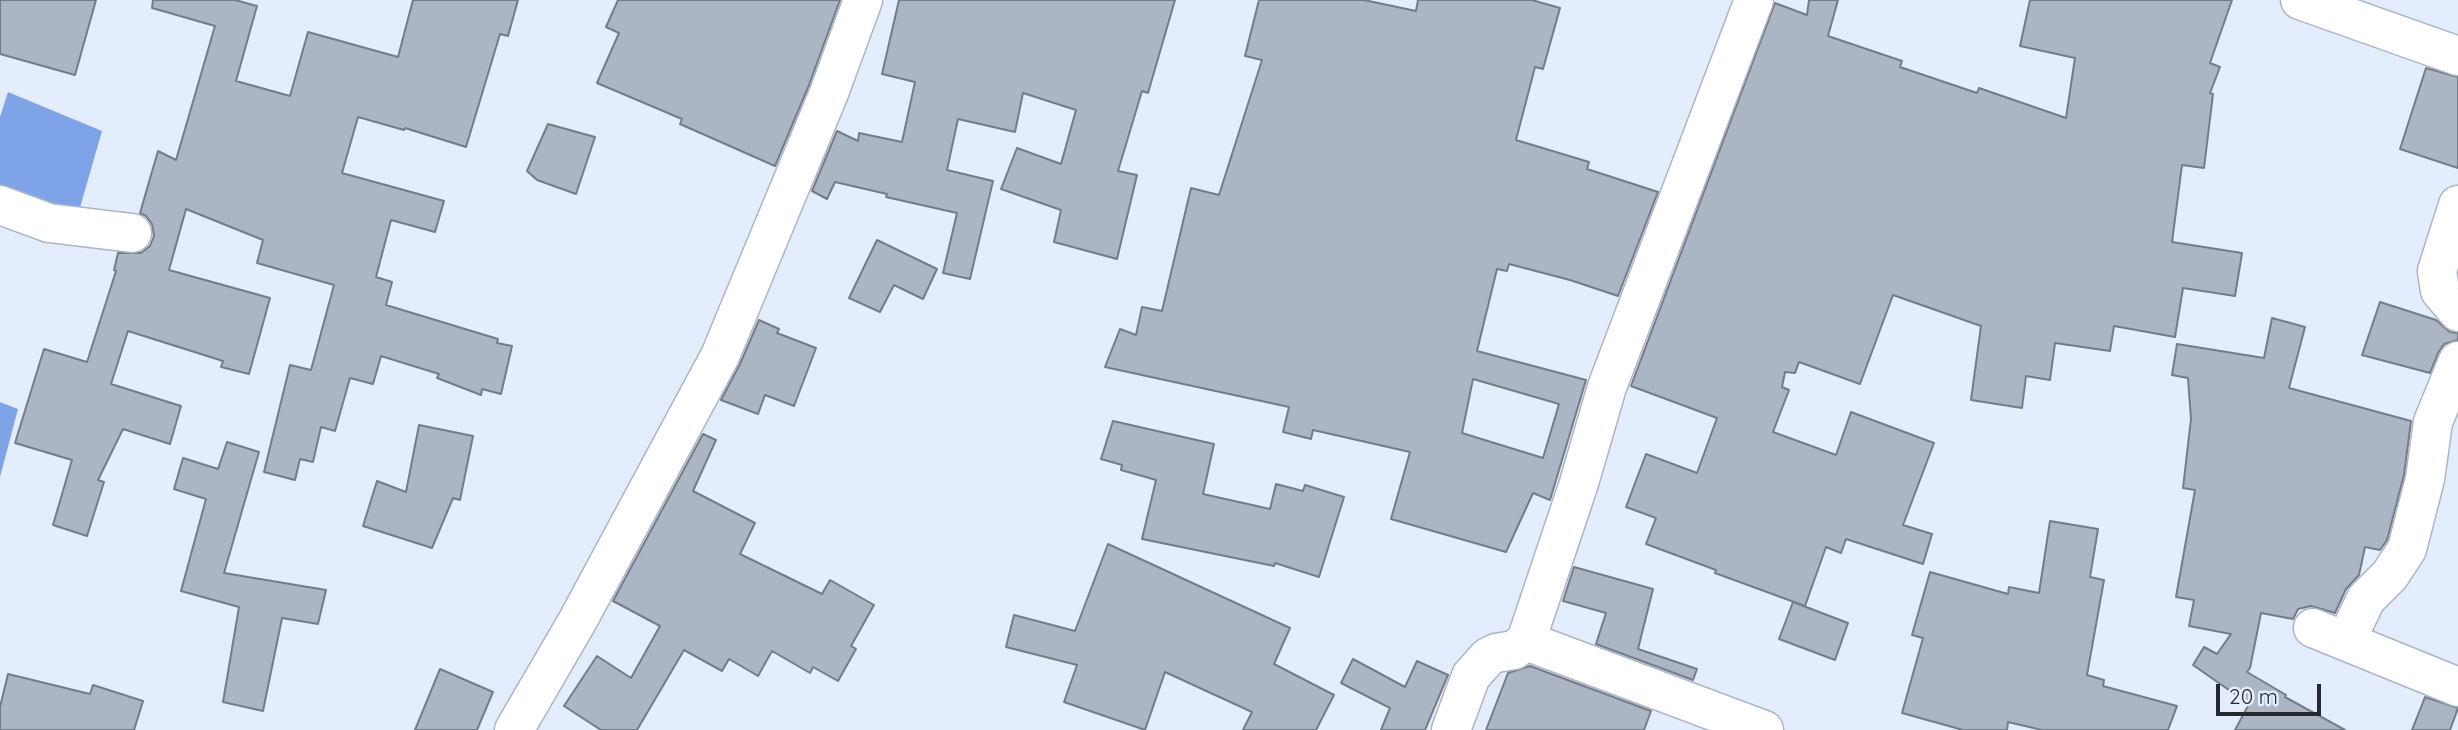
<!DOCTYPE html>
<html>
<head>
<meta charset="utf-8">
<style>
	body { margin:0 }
	#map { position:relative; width:2458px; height:730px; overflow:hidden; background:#e4edfd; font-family:Quicksand,sans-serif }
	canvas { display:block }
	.scale { position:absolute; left:2216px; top:684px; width:105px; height:32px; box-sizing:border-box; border:4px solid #25282e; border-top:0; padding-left:9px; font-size:21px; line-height:24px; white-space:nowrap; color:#25282e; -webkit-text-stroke:5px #e4edfd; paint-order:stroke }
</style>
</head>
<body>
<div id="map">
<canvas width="2458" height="730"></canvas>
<div class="scale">20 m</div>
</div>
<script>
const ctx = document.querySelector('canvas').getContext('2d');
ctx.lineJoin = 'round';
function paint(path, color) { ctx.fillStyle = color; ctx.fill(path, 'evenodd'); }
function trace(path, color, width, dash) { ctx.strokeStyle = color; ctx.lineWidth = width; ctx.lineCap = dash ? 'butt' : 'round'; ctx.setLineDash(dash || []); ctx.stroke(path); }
const water = new Path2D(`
	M 8,92 L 102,131 L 75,225 L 0,196 L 0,117 Z
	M 0,402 L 18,409 L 0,477 Z`);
const building = new Path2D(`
	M 0,0 L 96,0 L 75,75 L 0,54 Z
	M 153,0 L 235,0 L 257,6 L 236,81 L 290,96 L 308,32 L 398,57 L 413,0 L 518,0 L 508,36 L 500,34 L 466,147 L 405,128 L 404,130 L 358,117 L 342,173 L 444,201 L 435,232 L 391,220 L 376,277 L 392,282 L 386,305 L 498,339 L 497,343 L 512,346 L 501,394 L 482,389 L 481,395 L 437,378 L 439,374 L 381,356 L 373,384 L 350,378 L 335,431 L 321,427 L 313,462 L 300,459 L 295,480 L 264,472 L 290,365 L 311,370 L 334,285 L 257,263 L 263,240 L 186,209 L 169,270 L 270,298 L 249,374 L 221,367 L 223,361 L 128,331 L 111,384 L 181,406 L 170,444 L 123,429 L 98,480 L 104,482 L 87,536 L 53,525 L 72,460 L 15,443 L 44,349 L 87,362 L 116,271 L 114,270 L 118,253 L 141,253 L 150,246 L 154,236 L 152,224 L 146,216 L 140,213 L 158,151 L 176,160 L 215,26 L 152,8 Z
	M 618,0 L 840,0 L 809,85 L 775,166 L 680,124 L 682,119 L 597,83 L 619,33 L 606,27 Z
	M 899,0 L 1175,0 L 1148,93 L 1142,91 L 1118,171 L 1137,175 L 1117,259 L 1054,242 L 1061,210 L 1001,189 L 1017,148 L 1061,164 L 1076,110 L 1023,93 L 1015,132 L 958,119 L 947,170 L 993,181 L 970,279 L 943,273 L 957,213 L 886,197 L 887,194 L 835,182 L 827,199 L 812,191 L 837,131 L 858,141 L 859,133 L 902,142 L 915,82 L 882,74 Z
	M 1259,0 L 1364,0 L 1416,11 L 1418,0 L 1532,0 L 1560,8 L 1543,69 L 1535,67 L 1516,140 L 1589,162 L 1587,169 L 1658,192 L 1618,296 L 1570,280 L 1509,264 L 1507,271 L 1497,269 L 1477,351 L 1586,380 L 1550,500 L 1533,493 L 1506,552 L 1391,519 L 1410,452 L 1313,430 L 1311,439 L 1283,432 L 1289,407 L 1105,367 L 1120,329 L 1136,335 L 1142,307 L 1162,311 L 1191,188 L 1219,195 L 1262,60 L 1245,56 ZM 1473,379 L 1559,404 L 1543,458 L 1462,433 Z
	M 1809,0 L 1838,0 L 1828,36 L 1902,61 L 1900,67 L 1977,93 L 1979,88 L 2066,118 L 2075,58 L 2020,46 L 2030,0 L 2232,0 L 2210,63 L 2220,67 L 2210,93 L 2213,94 L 2204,168 L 2182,165 L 2172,242 L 2242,253 L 2235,296 L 2183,288 L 2175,337 L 2114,326 L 2110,351 L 2055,343 L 2050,380 L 2026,376 L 2022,408 L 1971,400 L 1981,326 L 1893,295 L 1860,384 L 1799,362 L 1795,373 L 1785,372 L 1782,387 L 1789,390 L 1773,432 L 1836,455 L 1851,412 L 1934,443 L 1903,525 L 1932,534 L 1923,564 L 1846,539 L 1841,553 L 1826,547 L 1805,606 L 1715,573 L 1716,570 L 1646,544 L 1656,518 L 1626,507 L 1646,454 L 1697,473 L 1717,418 L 1631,386 L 1775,3 L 1807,15 Z
	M 2426,68 L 2458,77 L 2458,168 L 2400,149 Z
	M 548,124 L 595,137 L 576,194 L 537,180 L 527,171 Z
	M 877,240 L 937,269 L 923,299 L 894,285 L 880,312 L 849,298 Z
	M 2380,302 L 2436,320 L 2450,332 L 2458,333 L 2458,340 L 2444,344 L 2438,353 L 2430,373 L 2362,355 Z
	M 2272,318 L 2305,327 L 2289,388 L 2411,421 L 2404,475 L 2387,540 L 2380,550 L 2365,547 L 2359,575 L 2346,589 L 2335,613 L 2311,606 L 2298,609 L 2293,619 L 2261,613 L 2250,668 L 2247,672 L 2286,695 L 2285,697 L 2345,730 L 2235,730 L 2249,704 L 2193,665 L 2204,647 L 2217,654 L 2231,634 L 2189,626 L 2194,600 L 2176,597 L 2195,490 L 2183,488 L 2191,419 L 2188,378 L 2172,375 L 2177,344 L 2264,358 Z
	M 759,320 L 779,329 L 777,333 L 816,348 L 794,406 L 765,395 L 758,414 L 721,400 L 740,364 Z
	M 1113,421 L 1214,444 L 1203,494 L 1270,509 L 1276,484 L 1303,491 L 1305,485 L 1344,497 L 1319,577 L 1275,563 L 1274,566 L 1142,539 L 1156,480 L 1121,470 L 1122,465 L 1101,459 Z
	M 419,425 L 473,436 L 460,500 L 453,498 L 432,548 L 363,526 L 377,481 L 406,492 Z
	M 703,434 L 716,440 L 693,491 L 755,523 L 740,554 L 822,594 L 830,580 L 874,605 L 851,646 L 856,649 L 838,681 L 813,667 L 810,673 L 772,651 L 758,676 L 729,659 L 722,671 L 684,650 L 637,730 L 601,730 L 564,706 L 597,656 L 631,678 L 660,626 L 613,601 Z
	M 227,442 L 259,452 L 224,573 L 326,590 L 318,624 L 282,618 L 263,711 L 223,702 L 239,607 L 181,591 L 206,499 L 174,489 L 183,458 L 218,469 Z
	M 2050,521 L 2098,529 L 2090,577 L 2104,580 L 2087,675 L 2104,680 L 2103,686 L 2177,706 L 2168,730 L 2042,730 L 2008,722 L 2007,730 L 1963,730 L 1902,713 L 1923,638 L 1912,635 L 1930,572 L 2008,594 L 2009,587 L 2039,593 Z
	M 1108,544 L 1290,628 L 1274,664 L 1334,695 L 1316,730 L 1243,730 L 1252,712 L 1165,672 L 1145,730 L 1064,702 L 1077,665 L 1006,647 L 1014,615 L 1075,631 Z
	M 1574,567 L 1653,589 L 1638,649 L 1697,669 L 1693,680 L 1596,644 L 1606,613 L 1563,601 Z
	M 1793,602 L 1848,623 L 1835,660 L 1779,639 Z
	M 1353,659 L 1405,687 L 1417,661 L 1448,675 L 1425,730 L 1381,730 L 1390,708 L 1341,683 Z
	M 1530,666 L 1651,711 L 1644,730 L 1486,730 L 1508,673 Z
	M 440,669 L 493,692 L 477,730 L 415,730 Z
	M 8,674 L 90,694 L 93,685 L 143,701 L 134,730 L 0,730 L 0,707 Z
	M 2425,697 L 2458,708 L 2450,730 L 2412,730 Z`);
const minor = new Path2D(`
	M 2300,0 L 2458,56
	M 0,205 L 49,223 L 132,233
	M 2458,205 L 2437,271 L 2440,291 L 2458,312
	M 2313,628 L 2458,687
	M 1526,641 L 1764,730
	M 2346,641 L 2366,599 L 2390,575 L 2407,549 L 2425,479 L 2433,422 L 2458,361
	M 514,730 L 578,620 L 720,356 L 829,93 L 863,0
	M 1451,730 L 1471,676 L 1488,657 L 1496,653 L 1514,650 L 1526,641 L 1579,483 L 1607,387 L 1754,0`);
paint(water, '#7ea4e7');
paint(building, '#acb5c4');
trace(building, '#747c8a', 2);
trace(minor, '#acb5c4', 41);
trace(minor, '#fff', 38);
</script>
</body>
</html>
